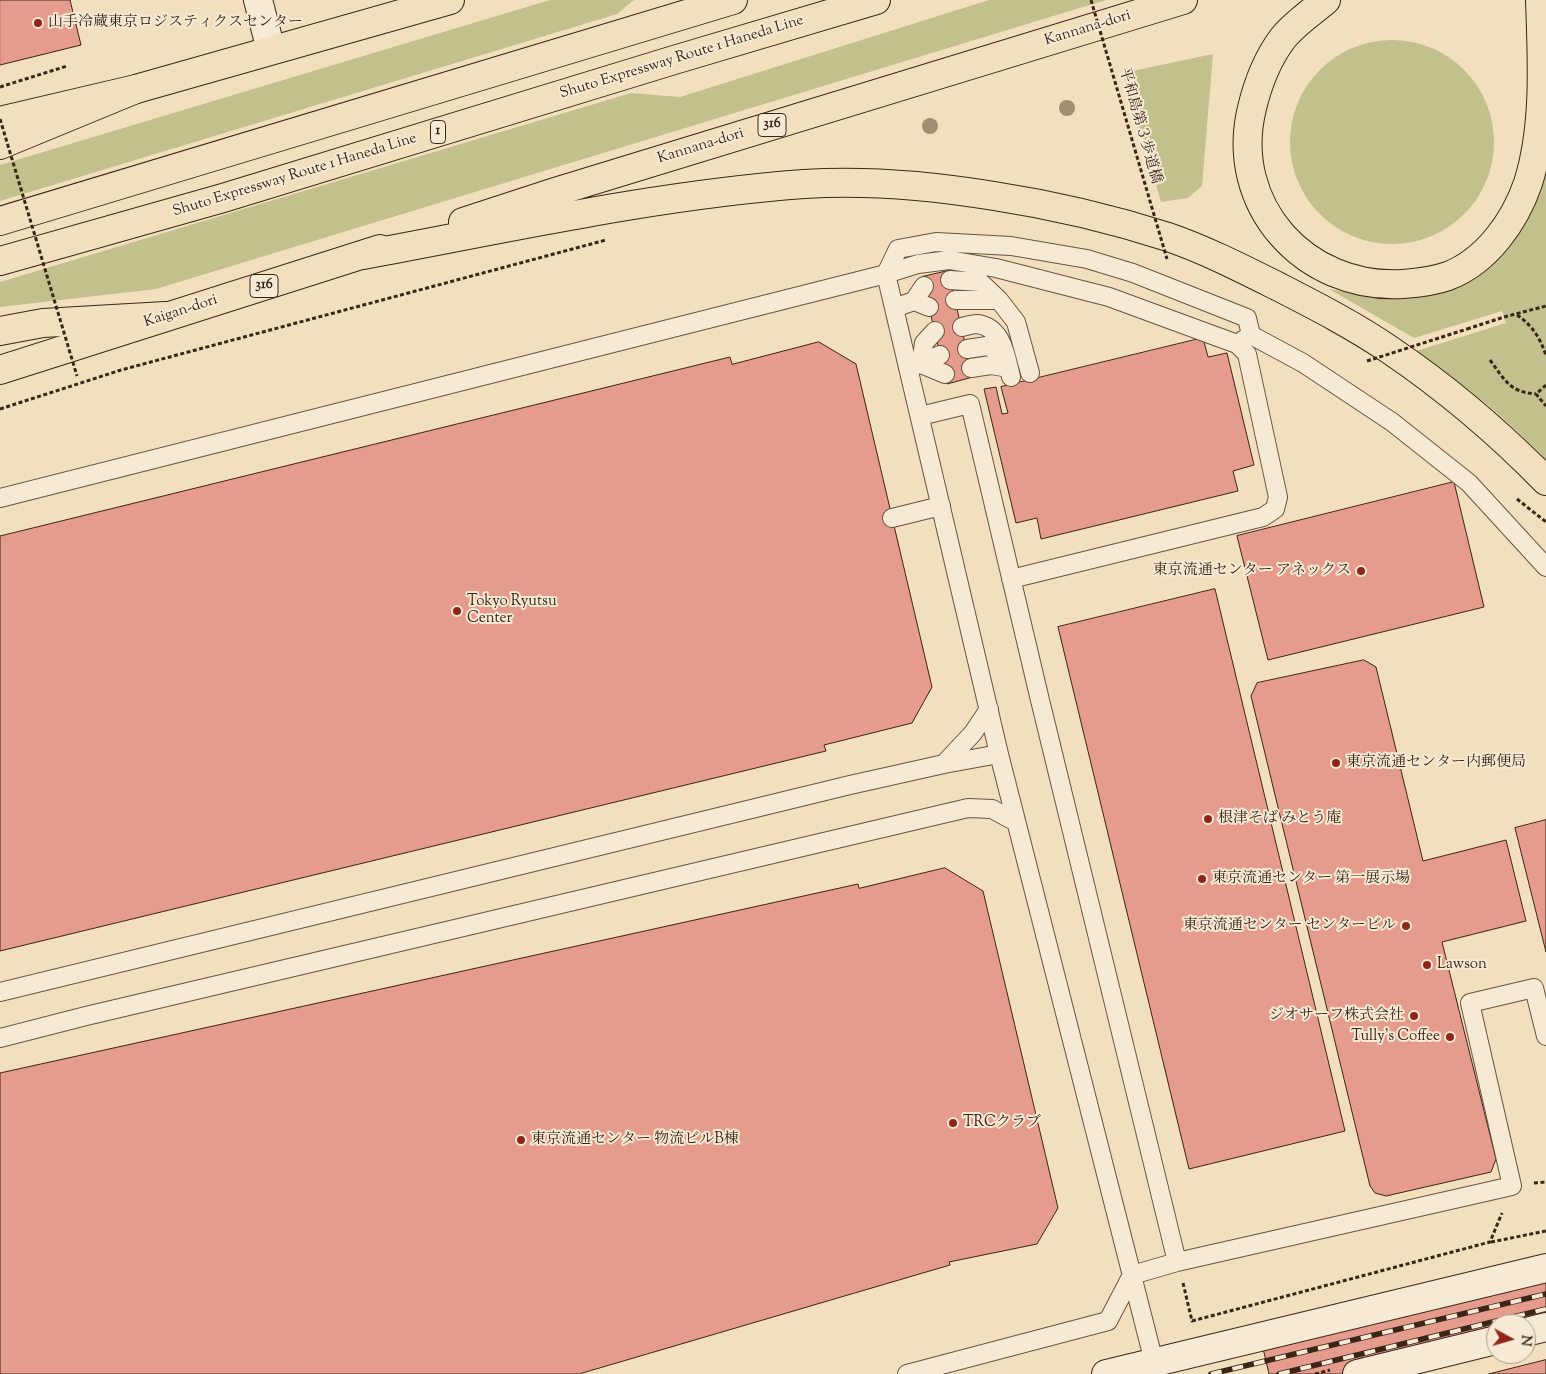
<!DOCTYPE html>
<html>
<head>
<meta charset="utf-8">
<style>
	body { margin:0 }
	#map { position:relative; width:1546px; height:1374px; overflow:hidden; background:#f2dfbd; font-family:"Sorts Mill Goudy",serif }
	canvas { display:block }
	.north { position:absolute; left:1486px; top:1314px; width:50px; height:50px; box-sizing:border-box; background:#f7ead4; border:1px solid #ac9b88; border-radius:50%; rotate:96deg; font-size:14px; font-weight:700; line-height:20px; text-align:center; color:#3b2517 }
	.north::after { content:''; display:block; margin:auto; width:18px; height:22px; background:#8f2418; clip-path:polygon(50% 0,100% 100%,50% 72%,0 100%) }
</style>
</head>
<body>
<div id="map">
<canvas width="1546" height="1374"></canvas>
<div class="north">N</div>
</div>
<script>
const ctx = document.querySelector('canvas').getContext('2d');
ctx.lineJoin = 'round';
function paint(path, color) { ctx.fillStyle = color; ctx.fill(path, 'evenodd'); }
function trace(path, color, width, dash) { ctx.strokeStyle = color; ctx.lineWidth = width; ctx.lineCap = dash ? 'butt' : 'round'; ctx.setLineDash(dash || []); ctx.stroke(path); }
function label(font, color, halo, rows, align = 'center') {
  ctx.font = font + ' "Sorts Mill Goudy","Noto Serif JP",serif'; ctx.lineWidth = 4; ctx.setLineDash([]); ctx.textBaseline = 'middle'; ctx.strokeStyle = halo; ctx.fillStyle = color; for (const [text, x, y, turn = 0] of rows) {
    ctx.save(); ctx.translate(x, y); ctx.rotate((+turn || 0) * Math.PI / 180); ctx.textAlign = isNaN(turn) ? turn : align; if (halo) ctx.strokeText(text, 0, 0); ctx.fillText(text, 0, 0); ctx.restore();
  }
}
const green = new Path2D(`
	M 550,0 L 634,0 L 617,14 L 0,201 L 0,165 Z
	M 989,0 L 1106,0 L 156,289 L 0,307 L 0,282 L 631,93 L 680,97 Z
	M1290 142a102 102 0 1 1 204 0a102 102 0 1 1-204 0Z
	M 1213,54 L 1202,186 L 1188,198 L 1161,202 L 1123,73 Z
	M 1546,142 L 1546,461 C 1508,418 1462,383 1413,352 L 1506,323 L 1502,311 L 1414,338 L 1329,289 C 1351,293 1376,300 1398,297 C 1422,295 1445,284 1468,276 Z`);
const building = new Path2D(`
	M 0,0 L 70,0 L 81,45 L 0,65 Z
	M 948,271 L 973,377 L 947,384 L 922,277 Z
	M 1203,338 L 1208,357 L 1227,353 L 1254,465 L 1233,471 L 1238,491 L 1041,539 L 1037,518 L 1016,523 L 984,389 L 996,387 L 1002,414 L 1008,413 L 1001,387 Z
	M 819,342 L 856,364 L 932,687 L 912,723 L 824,745 L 826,751 L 0,951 L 0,536 L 730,357 L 732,364 Z
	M 1454,482 L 1484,607 L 1268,660 L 1237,536 Z
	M 1215,589 L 1345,1131 L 1189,1169 L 1058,627 Z
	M 1364,660 L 1376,667 L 1423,861 L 1506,840 L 1526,921 L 1442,942 L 1496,1159 L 1491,1172 L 1386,1196 L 1375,1193 L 1370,1186 L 1251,696 L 1257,683 Z
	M 1546,820 L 1546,952 L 1515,828 Z
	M 945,868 L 983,891 L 1058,1208 L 1037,1244 L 949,1262 L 950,1265 L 579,1374 L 0,1374 L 0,1073 L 858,884 L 859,888 Z
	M 1546,1276 L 1546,1331 L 1526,1324 L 1496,1324 L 1496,1343 L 1368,1374 L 1269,1374 L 1262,1344 Z
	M 1546,1360 L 1546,1374 L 1489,1374 Z`);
const path = new Path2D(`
	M 0,87 L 67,66
	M 1517,315 C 1532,325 1541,339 1546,356
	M 1467,329 L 1504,317 L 1546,306
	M 1490,360 C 1505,380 1509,392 1536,394
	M 1546,385 L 1536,394 L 1546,406
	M 0,409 L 121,370 L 606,240
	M 1517,499 L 1546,522
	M 1534,1183 L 1546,1182
	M 1491,1242 L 1546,1231
	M 1183,1283 L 1192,1321 L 1490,1242 L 1502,1213
	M 1315,1374 L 1330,1370`);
const lane = new Path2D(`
	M 886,274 L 918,264 L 949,260 L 996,268 L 1109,297 L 1237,344 L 1247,354 L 1278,497 L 1275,509 L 1263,517 L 1011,579
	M 886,274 L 898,249 L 936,242 L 1011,246 L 1087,259 L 1133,273 L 1247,318 L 1251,335 L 1237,344
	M 950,280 L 980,282 L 999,300
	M 955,300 L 999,300 L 1016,322 L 1030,373
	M 914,301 L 924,286
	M 894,308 L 914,301 L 929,307
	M 962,327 C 966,326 973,324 977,324 C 1003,327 1006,357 1011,377
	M 1251,335 L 1303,363 L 1392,422 L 1469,483 L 1546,567
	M 967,349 L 987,346 L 1004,353
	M 921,364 L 945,374
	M 921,364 L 940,355
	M 908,367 L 921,364 L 924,343 L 935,331
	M 971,368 L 991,365 L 1009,368
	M 920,416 L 970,404 L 1039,696 L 1177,1262
	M 0,498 L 886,274 L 999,754 L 1154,1362
	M 892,518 L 941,506
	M 944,764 L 973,733 L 989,709
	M 0,992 L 850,785 L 944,764 L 999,754
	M 0,1038 L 86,1016 L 968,808 L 992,809 L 1016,822
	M 907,1374 L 1108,1321 L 1132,1275 L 1177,1262 L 1512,1186 L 1470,1003 L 1534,988 L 1546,1036`);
const secondary = new Path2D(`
	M 258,0 L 271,50
	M 1526,1332 L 1546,1327
	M 1106,1374 L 1546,1268
	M 1357,1374 L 1496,1340`);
const primary = new Path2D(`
	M 1326,0 C 1312,12 1294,24 1283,38 C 1267,59 1258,83 1252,108 C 1228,205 1305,290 1403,284 C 1418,283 1434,281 1448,276 C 1487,261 1515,221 1528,183 C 1546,126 1542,59 1540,0
	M 0,121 L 136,89 L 450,0
	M 463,222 L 555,192 L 1183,0
	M 363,255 C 509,228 655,195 804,184 C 866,180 933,186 994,196 C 1053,205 1112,219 1168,237 C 1206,250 1243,269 1279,287 C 1316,306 1355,326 1390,350 C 1446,388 1499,433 1546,481
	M 0,370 L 380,249`);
const highway = new Path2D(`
	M 0,145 L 136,89
	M 0,221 L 733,0
	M 0,261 L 223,198 L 674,60 L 876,0
	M 0,331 L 43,323 L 165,316`);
const rail = new Path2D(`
	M 1211,1374 L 1546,1294
	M 1279,1374 L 1546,1309`);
const pathBridge = new Path2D(`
	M 1091,0 L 1167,259
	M 0,119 L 77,376
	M 1367,361 L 1467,329`);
const trees = [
	[1067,108],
	[930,126]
];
const markers = [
	[38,23,5,"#8f2418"],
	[1361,571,5,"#8f2418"],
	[457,611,5,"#8f2418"],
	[1336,763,5,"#8f2418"],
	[1208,819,5,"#8f2418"],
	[1202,879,5,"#8f2418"],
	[1406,926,5,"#8f2418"],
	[1427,965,5,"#8f2418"],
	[1414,1016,5,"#8f2418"],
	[1450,1037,5,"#8f2418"],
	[953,1123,5,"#8f2418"],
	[521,1140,5,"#8f2418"]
];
const shields = [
	[772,125,28],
	[438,132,15],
	[264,286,28]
];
const shieldNames = [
	["316",772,125],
	["1",438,132],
	["316",264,286]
];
const poiNames = [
	["山手冷蔵東京ロジスティクスセンター",48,23],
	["東京流通センター アネックス",1351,571,"right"],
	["Tokyo Ryutsu",467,602],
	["Center",467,619],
	["東京流通センター内郵便局",1346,763],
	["根津そば みとう庵",1218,819],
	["東京流通センター 第一展示場",1212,879],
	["東京流通センター センタービル",1396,926,"right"],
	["Lawson",1437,965],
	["ジオサーフ株式会社",1404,1016,"right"],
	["Tully's Coffee",1440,1037,"right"],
	["TRCクラブ",963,1123],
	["東京流通センター 物流ビルB棟",531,1140]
];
const streetNames = [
	["Kannana-dori",1088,29,-17],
	["Shuto Expressway Route 1 Haneda Line",682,58,-17],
	["平和島第３歩道橋",1139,126,74],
	["Kannana-dori",701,147,-17],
	["Shuto Expressway Route 1 Haneda Line",295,176,-17],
	["Kaigan-dori",181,312,-18]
];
paint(green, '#c2c08c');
paint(building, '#e69c8c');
trace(building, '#3b2517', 1);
trace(lane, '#695440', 20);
trace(secondary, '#3b2517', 30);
trace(primary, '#3b2517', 30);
trace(highway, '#3b2517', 30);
trace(path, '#3b2517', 3, [4, 2.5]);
trace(lane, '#f7ead4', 18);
trace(secondary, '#f7ead4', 28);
trace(primary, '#f2dfbd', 28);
trace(highway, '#f2dfbd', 28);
trace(rail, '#3b2517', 5.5);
trace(rail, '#f7ead4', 4, [11]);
trace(pathBridge, '#3b2517', 3, [4, 2.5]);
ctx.fillStyle = '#a08e72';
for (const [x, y] of trees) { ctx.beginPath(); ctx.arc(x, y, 8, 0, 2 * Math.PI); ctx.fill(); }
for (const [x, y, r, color] of markers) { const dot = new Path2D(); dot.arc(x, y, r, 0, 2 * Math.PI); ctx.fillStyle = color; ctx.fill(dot); trace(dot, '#f7ead4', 2); }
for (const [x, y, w] of shields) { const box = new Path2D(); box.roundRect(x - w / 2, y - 11.5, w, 23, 4); ctx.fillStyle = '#f7ead4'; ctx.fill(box); trace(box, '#3b2517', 1); }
label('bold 14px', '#3b2517', null, shieldNames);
label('15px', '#3b2517', '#f7ead4', poiNames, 'left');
label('15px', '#3b2517', '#f7ead4', streetNames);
</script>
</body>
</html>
